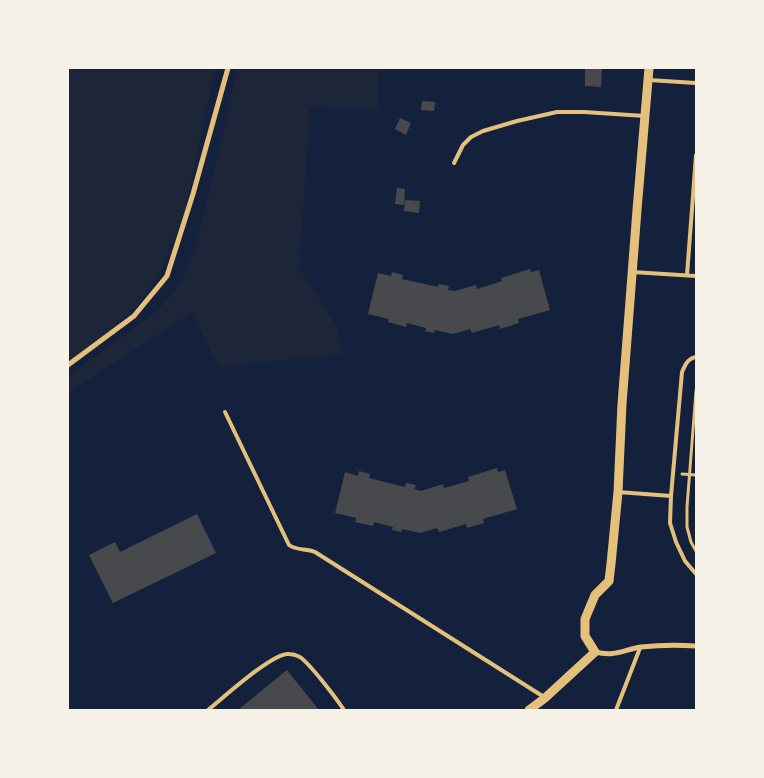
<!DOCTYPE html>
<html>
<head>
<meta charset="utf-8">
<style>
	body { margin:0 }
	#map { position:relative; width:764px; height:778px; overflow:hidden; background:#14213d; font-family:Montserrat,sans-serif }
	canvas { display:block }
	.frame { position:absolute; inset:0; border:69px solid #f6f1e7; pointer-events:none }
</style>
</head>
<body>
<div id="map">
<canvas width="764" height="778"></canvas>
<div class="frame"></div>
</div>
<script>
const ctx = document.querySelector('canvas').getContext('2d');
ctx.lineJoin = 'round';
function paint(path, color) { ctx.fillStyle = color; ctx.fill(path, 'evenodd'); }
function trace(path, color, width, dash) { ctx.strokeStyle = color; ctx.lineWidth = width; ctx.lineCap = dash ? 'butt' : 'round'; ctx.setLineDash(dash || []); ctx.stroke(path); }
const green = new Path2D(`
	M 68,68 L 215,68 L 185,213 L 160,273 L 136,308 L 68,366 Z
	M 238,68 L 378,68 L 378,109 L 310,108 L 299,267 L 338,328 L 340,354 L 219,367 L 191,313 L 68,393 L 68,376 L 156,312 L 174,293 L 186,271 L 197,242 Z`);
const building = new Path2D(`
	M 585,68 L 602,68 L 601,87 L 585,86 Z
	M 422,101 L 435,102 L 434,111 L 421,110 Z
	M 400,118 L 411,123 L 406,135 L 395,129 Z
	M 397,188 L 405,189 L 404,205 L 395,204 Z
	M 405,200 L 420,201 L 419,213 L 404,211 Z
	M 530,269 L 531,272 L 539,270 L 550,310 L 518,319 L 519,323 L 500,329 L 499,325 L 472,333 L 470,329 L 453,334 L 435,330 L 434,333 L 425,331 L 426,328 L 407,323 L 406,327 L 388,322 L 389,319 L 368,314 L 378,273 L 391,276 L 392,272 L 403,275 L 402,279 L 438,287 L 439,284 L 449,286 L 448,290 L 455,291 L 476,285 L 477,289 L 502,281 L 501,278 Z
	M 497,468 L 498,472 L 505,470 L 517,509 L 483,519 L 484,523 L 467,528 L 466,524 L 439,532 L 437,528 L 420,533 L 402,529 L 401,532 L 392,530 L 393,527 L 374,522 L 373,526 L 355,522 L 356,518 L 335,513 L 345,472 L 358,476 L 359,471 L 370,474 L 369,478 L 405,487 L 406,483 L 416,485 L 414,489 L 421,491 L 443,484 L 444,488 L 469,481 L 468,477 Z
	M 197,514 L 216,553 L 113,603 L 89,555 L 115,542 L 120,552 Z
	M 287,670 L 319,710 L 238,710 Z`);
const path = new Path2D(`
	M 696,391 L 687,507 L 687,527 L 691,542 L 696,551
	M 682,474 L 696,475`);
const service = new Path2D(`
	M 649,80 L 696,83
	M 454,163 L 463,145 L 471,137 L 483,131 L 517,121 L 557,112 L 584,112 L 645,116
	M 693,196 L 696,155
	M 632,272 L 696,276
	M 687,275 L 693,196 L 696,196
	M 696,357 C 688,358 685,365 682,372 L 671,496 L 670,523 L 676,542 L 685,561 L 696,574
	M 225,412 L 289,545 C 297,551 306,548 315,552 L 544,697
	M 618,492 L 671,496
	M 208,710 C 222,699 273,652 289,654 C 292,654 298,656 300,657 C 311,665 336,698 344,710
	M 616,710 L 640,648`);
const minor = new Path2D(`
	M 68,365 L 134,316 L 167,276 L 193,194 L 228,68
	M 595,652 C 615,657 623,650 641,647 C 660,645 678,645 696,646`);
const tertiary = new Path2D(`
	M 529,710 L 545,698 L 595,652 L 585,636 L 585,619 L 595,595 L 609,581 L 611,564 L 618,492 L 622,404 L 637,210 L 649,68`);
paint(green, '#1d2539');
paint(building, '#48494c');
trace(path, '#e5c07b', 3);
trace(service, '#e5c07b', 4);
trace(minor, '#e5c07b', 5);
trace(tertiary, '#e5c07b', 9);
</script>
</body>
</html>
